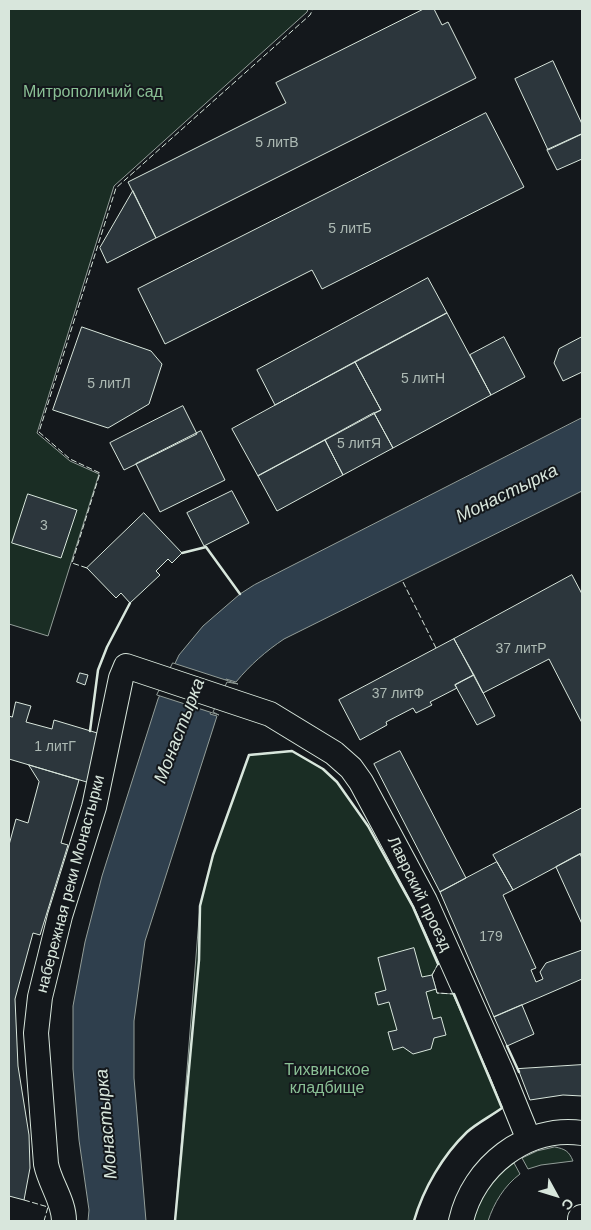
<!DOCTYPE html>
<html>
<head>
<meta charset="utf-8">
<style>
	body { margin:0 }
	#map { position:relative; width:591px; height:1230px; overflow:hidden; background:#14181c; font-family:Helvetica,sans-serif }
	canvas { display:block }
	.frame { position:absolute; inset:0; border:10px solid #d8e6dc; pointer-events:none }
	.north { position:absolute; left:531px; top:1170px; width:50px; height:50px; -webkit-text-stroke:4px #14181c; paint-order:stroke; rotate:129deg; font-size:14px; font-weight:700; line-height:20px; text-align:center; color:#d8e6dc }
	.north::after { content:''; display:block; margin:auto; width:18px; height:22px; background:#d8e6dc; clip-path:polygon(50% 0,100% 100%,50% 72%,0 100%) }
</style>
</head>
<body>
<div id="map">
<canvas width="591" height="1230"></canvas>
<div class="frame"></div>
<div class="north">С</div>
</div>
<script>
const ctx = document.querySelector('canvas').getContext('2d');
ctx.lineJoin = 'round';
function paint(path, color) { ctx.fillStyle = color; ctx.fill(path, 'evenodd'); }
function trace(path, color, width, dash) { ctx.strokeStyle = color; ctx.lineWidth = width; ctx.lineCap = dash ? 'butt' : 'round'; ctx.setLineDash(dash || []); ctx.stroke(path); }
function label(font, color, halo, rows, align = 'center') {
  ctx.font = font + ' Helvetica,sans-serif'; ctx.lineWidth = 4; ctx.setLineDash([]); ctx.textBaseline = 'middle'; ctx.strokeStyle = halo; ctx.fillStyle = color; for (const [text, x, y, turn = 0] of rows) {
    ctx.save(); ctx.translate(x, y); ctx.rotate((+turn || 0) * Math.PI / 180); ctx.textAlign = isNaN(turn) ? turn : align; if (halo) ctx.strokeText(text, 0, 0); ctx.fillText(text, 0, 0); ctx.restore();
  }
}
const green = new Path2D(`
	M 9,9 L 308,9 L 307,12 L 114,186 L 37,433 L 70,461 L 99,474 L 48,636 L 9,624 Z
	M 292,751 L 323,769 L 337,782 L 368,826 L 413,907 L 438,964 L 432,975 L 437,993 L 454,994 L 502,1108 C 491,1116 477,1123 467,1132 C 443,1155 423,1189 414,1221 L 175,1221 L 200,906 L 213,855 L 249,755 Z
	M 555,1147 C 565,1149 569,1151 573,1161 L 541,1165 L 528,1169 L 522,1158 L 537,1151 Z
	M 514,1163 L 520,1174 C 504,1186 494,1203 488,1221 L 473,1221 C 481,1197 491,1177 514,1163 Z`);
const water = new Path2D(`
	M 582,418 L 582,491 L 284,639 C 266,651 250,665 236,682 L 226,679 L 210,714 L 217,716 L 145,941 L 134,1021 L 134,1078 L 146,1221 L 88,1221 L 89,1210 L 79,1140 L 73,1069 L 73,1006 L 85,942 L 102,876 L 158,699 L 179,655 L 203,626 L 240,594 L 254,585 Z`);
const pier = new Path2D(`
	M 173,663 L 238,684 L 227,682 L 213,712 L 219,715 L 157,695 Z`);
const building = new Path2D(`
	M 424,9 L 434,9 L 442,25 L 448,22 L 476,78 L 156,238 L 128,182 L 286,103 L 276,83 Z
	M 553,61 L 582,124 L 582,134 L 548,150 L 515,79 Z
	M 486,113 L 524,187 L 322,289 L 312,270 L 165,344 L 138,289 Z
	M 582,134 L 582,159 L 557,170 L 547,150 Z
	M 133,191 L 156,238 L 107,263 L 100,248 Z
	M 428,278 L 447,313 L 275,405 L 257,370 Z
	M 447,313 L 491,395 L 393,448 L 374,413 L 381,410 L 355,362 Z
	M 82,327 L 151,351 L 162,364 L 149,404 L 108,428 L 53,410 Z
	M 504,337 L 525,377 L 491,395 L 470,355 Z
	M 582,337 L 582,372 L 563,381 L 554,363 L 559,349 Z
	M 355,362 L 381,410 L 258,476 L 232,429 Z
	M 183,406 L 197,434 L 124,470 L 110,443 Z
	M 374,413 L 393,448 L 343,475 L 325,440 Z
	M 201,431 L 225,480 L 160,512 L 136,464 Z
	M 325,440 L 343,475 L 277,511 L 258,476 Z
	M 232,491 L 249,523 L 204,546 L 187,513 Z
	M 28,494 L 77,510 L 61,558 L 12,543 Z
	M 144,513 L 182,553 L 172,563 L 168,559 L 156,571 L 160,575 L 130,603 L 121,593 L 116,598 L 87,568 Z
	M 572,575 L 582,594 L 582,723 L 549,659 L 483,693 L 454,639 Z
	M 454,639 L 474,675 L 455,685 L 457,688 L 430,702 L 432,705 L 416,713 L 413,708 L 386,722 L 387,725 L 360,740 L 339,700 Z
	M 80,673 L 88,675 L 85,685 L 77,682 Z
	M 474,675 L 495,716 L 477,725 L 455,685 Z
	M 16,702 L 31,706 L 26,722 L 52,729 L 54,720 L 104,735 L 90,783 L 9,759 L 9,716 L 12,717 Z
	M 400,751 L 466,878 L 440,892 L 374,764 Z
	M 29,765 L 79,780 L 61,843 L 68,845 L 40,935 L 33,933 L 15,999 L 18,1066 L 29,1135 L 30,1168 L 24,1200 L 9,1196 L 9,845 L 16,819 L 28,823 L 39,782 Z
	M 582,808 L 582,853 L 513,890 L 493,855 Z
	M 580,854 L 582,858 L 582,924 L 556,867 Z
	M 497,862 L 513,890 L 503,895 L 536,968 L 531,970 L 536,982 L 543,979 L 540,972 L 546,963 L 582,950 L 582,979 L 494,1017 L 440,892 Z
	M 414,948 L 422,977 L 432,975 L 436,989 L 426,992 L 433,1019 L 441,1017 L 446,1035 L 434,1038 L 431,1049 L 413,1054 L 403,1047 L 393,1050 L 388,1032 L 397,1030 L 389,1002 L 378,1005 L 375,993 L 386,990 L 378,958 Z
	M 522,1005 L 534,1034 L 507,1046 L 494,1017 Z
	M 582,1065 L 582,1096 L 563,1095 L 530,1100 L 518,1069 Z`);
const minor = new Path2D(`
	M 64,1221 C 64,1201 50,1184 46,1164 L 36,1033 L 40,997 L 60,916 L 94,807 L 121,678 L 126,666 L 270,714 L 334,753 L 351,768 L 361,782 L 425,901 L 501,1071 L 529,1140
	M 461,1221 C 473,1167 526,1125 582,1133`);
const major = new Path2D(`
	M 582,1221 L 582,1219`);
const fence = new Path2D(`
	M 87,568 L 72,563 L 100,473 L 70,459 L 39,432 L 116,188 L 310,15 L 313,9
	M 403,582 L 436,648
	M 432,975 L 438,964
	M 436,989 L 437,993 L 454,994
	M 24,1200 L 48,1207 L 44,1221`);
const wall = new Path2D(`
	M 182,553 L 206,547 L 240,594
	M 90,731 L 98,670 L 107,647 L 130,603
	M 507,1046 L 519,1072
	M 175,1221 L 199,960 L 200,906 L 213,855 L 249,755 L 292,751 L 323,769 L 337,782 L 368,826 L 413,907 L 438,964
	M 414,1221 C 423,1189 443,1155 467,1132 C 477,1123 491,1116 502,1108 L 454,994`);
const numberNames = [
	["5 литВ",277,143],
	["5 литБ",350,229],
	["5 литН",423,379],
	["5 литЛ",109,384],
	["5 литЯ",359,444],
	["3",44,526],
	["37 литР",521,649],
	["37 литФ",398,694],
	["1 литГ",55,747],
	["179",491,937]
];
const parkNames = [
	["Митрополичий сад",93,93],
	["Тихвинское",327,1071],
	["кладбище",327,1089]
];
const streetNames = [
	["набережная реки Монастырки",71,884,-75],
	["Лаврский проезд",419,894,64]
];
const waterNames = [
	["Монастырка",507,494,-26],
	["Монастырка",180,731,-69],
	["Монастырка",107,1124,-95]
];
paint(green, '#1a2d24');
trace(green, '#939e99', 1);
paint(water, '#2f3f4d');
trace(water, '#939e99', 1);
paint(pier, '#14181c');
trace(pier, '#939e99', 1);
paint(building, '#2c363c');
trace(building, '#d8e6dc', 1);
trace(minor, '#d8e6dc', 26);
trace(major, '#d8e6dc', 30);
trace(minor, '#14181c', 24);
trace(major, '#14181c', 28);
trace(fence, '#d8e6dc', 1, [6, 2.5]);
trace(wall, '#d8e6dc', 2.5);
label('14px', '#adbab4', null, numberNames);
label('16px', '#8ac095', '#14181c', parkNames);
label('16px', '#d8e6dc', '#14181c', streetNames);
label('italic 18px', '#d8e6dc', '#14181c', waterNames);
</script>
</body>
</html>
